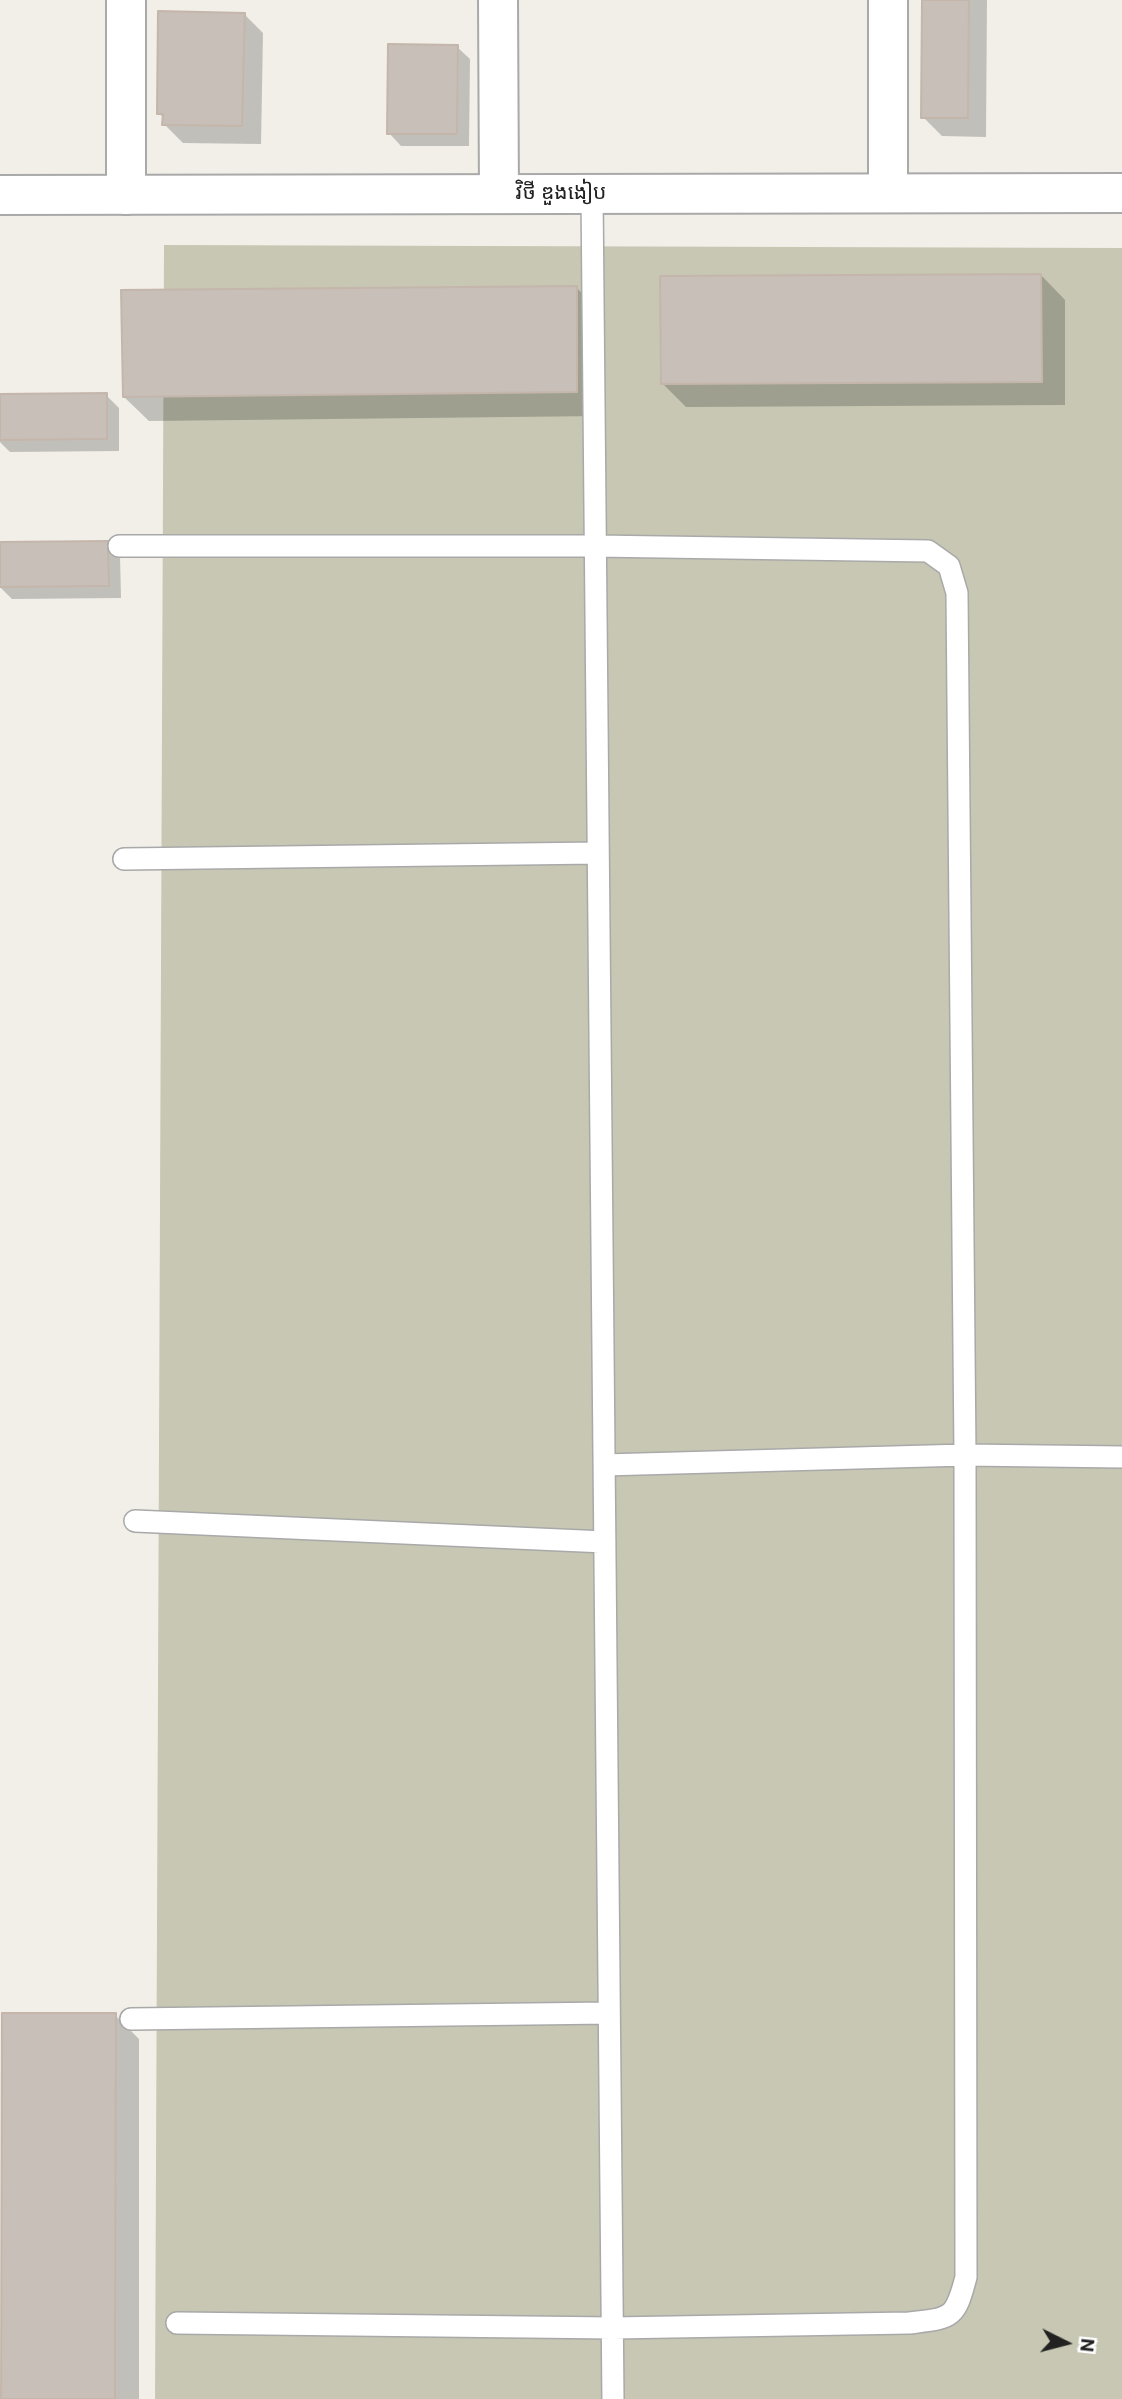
<!DOCTYPE html>
<html>
<head>
<meta charset="utf-8">
<style>
	body { margin:0 }
	#map { position:relative; width:1122px; height:2399px; overflow:hidden; background:#f2efe9; font-family:Roboto,sans-serif }
	canvas { display:block }
	.north { position:absolute; left:1031px; top:2308px; width:70px; height:70px; -webkit-text-stroke:5px #fff; paint-order:stroke; rotate:96deg; font-size:19px; font-weight:700; line-height:28px; text-align:center; color:#222 }
	.north::after { content:''; display:block; margin:auto; width:24px; height:32px; background:#222; clip-path:polygon(50% 0,100% 100%,50% 72%,0 100%) }
</style>
</head>
<body>
<div id="map">
<canvas width="1122" height="2399"></canvas>
<div class="north">N</div>
</div>
<script>
const ctx = document.querySelector('canvas').getContext('2d');
ctx.lineJoin = 'round';
function paint(path, color) { ctx.fillStyle = color; ctx.fill(path, 'evenodd'); }
function trace(path, color, width, dash) { ctx.strokeStyle = color; ctx.lineWidth = width; ctx.lineCap = dash ? 'butt' : 'round'; ctx.setLineDash(dash || []); ctx.stroke(path); }
function label(font, color, halo, rows, align = 'center') {
  ctx.font = font + ' Roboto,"Noto Sans Khmer",sans-serif'; ctx.lineWidth = 6; ctx.setLineDash([]); ctx.textBaseline = 'middle'; ctx.strokeStyle = halo; ctx.fillStyle = color; for (const [text, x, y, turn = 0] of rows) {
    ctx.save(); ctx.translate(x, y); ctx.rotate((+turn || 0) * Math.PI / 180); ctx.textAlign = isNaN(turn) ? turn : align; if (halo) ctx.strokeText(text, 0, 0); ctx.fillText(text, 0, 0); ctx.restore();
  }
}
const construction = new Path2D(`
	M 164,245 L 1122,248 L 1122,2399 L 155,2399 Z`);
const shadow = new Path2D(`
	M 924,0 L 987,0 L 986,137 L 942,136 L 923,117 Z
	M 244,14 L 263,33 L 261,144 L 183,143 L 164,124 L 164,119 L 159,113 Z
	M 457,47 L 470,59 L 469,146 L 401,146 L 389,133 Z
	M 1041,275 L 1065,300 L 1065,405 L 686,407 L 662,383 Z
	M 576,287 L 600,312 L 601,416 L 149,421 L 124,397 Z
	M 106,395 L 119,408 L 119,451 L 10,452 L 0,442 L 0,396 Z
	M 0,543 L 108,543 L 120,555 L 121,598 L 12,599 L 0,587 Z
	M 115,2015 L 139,2039 L 139,2399 L 3,2399 Z`);
const building = new Path2D(`
	M 922,0 L 969,0 L 968,118 L 921,118 Z
	M 158,11 L 245,13 L 242,126 L 162,125 L 163,114 L 157,114 Z
	M 388,44 L 458,45 L 457,134 L 387,134 Z
	M 1041,274 L 1042,382 L 661,384 L 660,276 Z
	M 577,286 L 577,392 L 123,397 L 121,290 Z
	M 107,393 L 107,439 L 0,440 L 0,394 Z
	M 108,541 L 109,586 L 0,587 L 0,542 Z
	M 2,2013 L 116,2013 L 115,2399 L 1,2399 Z`);
const service = new Path2D(`
	M 592,194 L 613,2399
	M 119,546 L 595,546 L 928,551 L 949,566 L 957,593 L 965,1455 L 604,1465
	M 124,859 L 598,853
	M 135,1521 L 605,1542
	M 131,2019 L 609,2013
	M 177,2323 L 613,2328 L 909,2323 C 951,2318 955,2320 966,2277 L 965,1455 L 1122,1457`);
const minor = new Path2D(`
	M 126,0 L 126,195
	M 498,0 L 499,194
	M 888,193 L 888,0`);
const tertiary = new Path2D(`
	M 0,195 L 1122,193`);
const streetNames = [
	["វិថី ឌួងងៀប",561,194]
];
paint(construction, '#c7c7b4');
paint(shadow, '#0003');
paint(building, '#c7bfb8');
trace(building, '#c4b6ab', 2);
trace(service, '#a9a9a9', 24);
trace(minor, '#a9a9a9', 42);
trace(tertiary, '#a9a9a9', 42);
trace(service, '#fff', 21);
trace(minor, '#fff', 38);
trace(tertiary, '#fff', 38);
label('21px', '#222', '#fff', streetNames);
</script>
</body>
</html>
